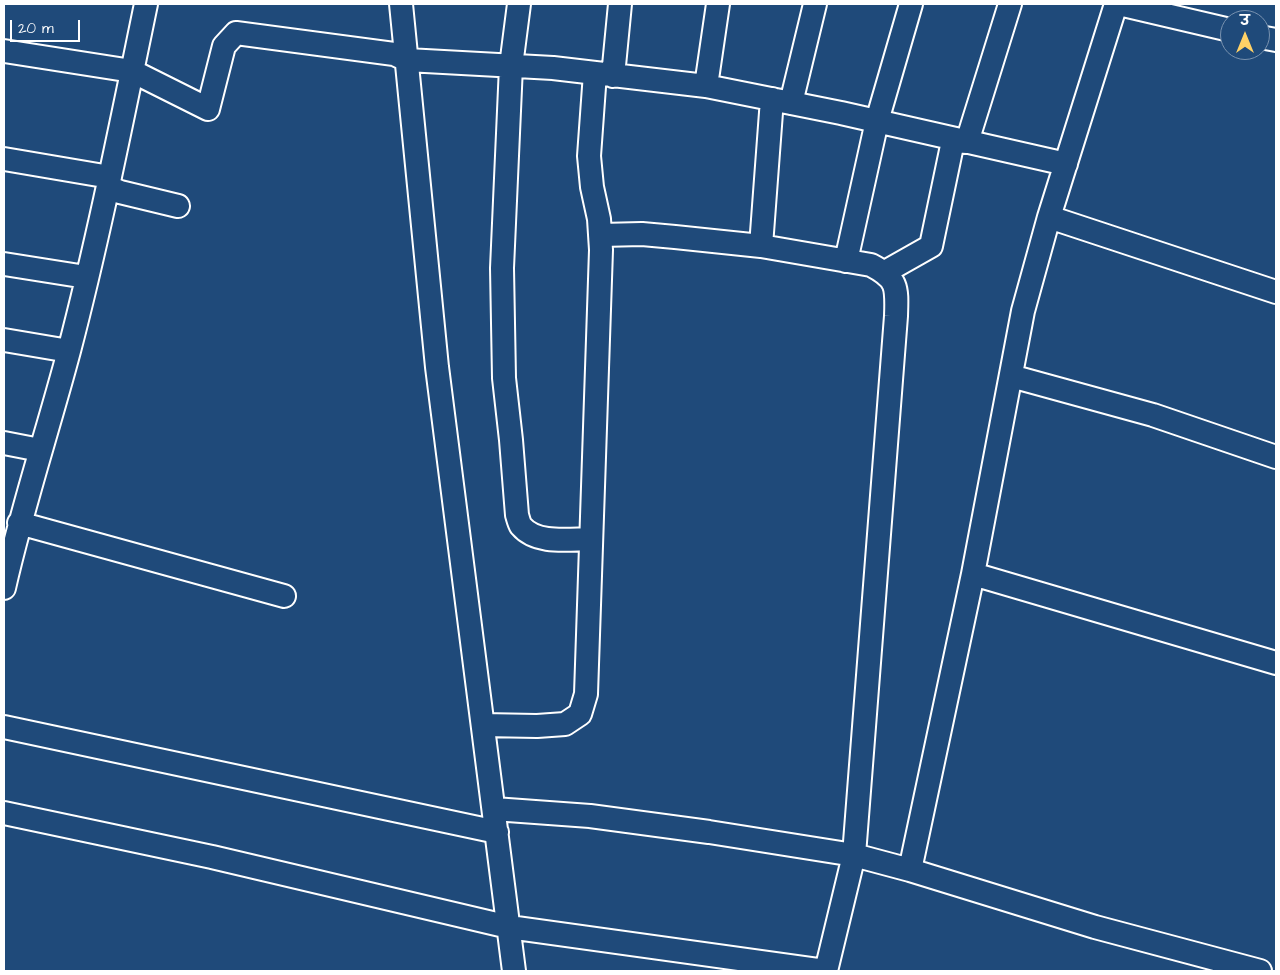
<!DOCTYPE html>
<html>
<head>
<meta charset="utf-8">
<style>
	body { margin:0 }
	#map { position:relative; width:1280px; height:975px; overflow:hidden; background:#1f4a7a; font-family:"Architects Daughter","Playpen Sans Deva",sans-serif }
	canvas { display:block }
	.frame { position:absolute; inset:0; border:5px solid #fff; pointer-events:none }
	.north { position:absolute; left:1220px; top:10px; width:50px; height:50px; box-sizing:border-box; background:#1f4a7a; border:1px solid #7992af; border-radius:50%; rotate:0deg; font-size:14px; font-weight:700; line-height:20px; text-align:center; color:#fff }
	.north::after { content:''; display:block; margin:auto; width:18px; height:22px; background:#ffd166; clip-path:polygon(50% 0,100% 100%,50% 72%,0 100%) }
	.scale { position:absolute; left:10px; top:20px; width:70px; height:22px; box-sizing:border-box; border:2px solid #fff; border-top:0; padding-left:6px; font-size:15px; line-height:18px; white-space:nowrap; color:#fff; -webkit-text-stroke:4px #1f4a7a; paint-order:stroke }
</style>
</head>
<body>
<div id="map">
<canvas width="1280" height="975"></canvas>
<div class="frame"></div>
<div class="north">उ</div>
<div class="scale">20 m</div>
</div>
<script>
const ctx = document.querySelector('canvas').getContext('2d');
ctx.lineJoin = 'round';
function trace(path, color, width, dash) { ctx.strokeStyle = color; ctx.lineWidth = width; ctx.lineCap = dash ? 'butt' : 'round'; ctx.setLineDash(dash || []); ctx.stroke(path); }
const minor = new Path2D(`
	M 401,4 L 437,367 L 514,971
	M 519,4 L 511,66 L 502,268 L 504,378 L 511,440 L 517,515 C 518,518 519,523 521,526 C 537,545 570,539 591,539
	M 1119,4 L 1230,30
	M 1260,37 L 1276,40
	M 4,51 L 132,71 L 208,109 L 224,46 L 236,33 L 394,54 L 407,60 L 553,68 L 706,86 L 841,113 L 1066,164
	M 613,76 L 620,4
	M 706,86 L 718,4
	M 791,103 L 815,4
	M 4,159 L 110,177
	M 108,187 L 120,192 L 178,206
	M 1049,217 L 1276,292
	M 601,235 L 642,234 L 675,237 L 761,246 L 871,265 C 898,279 897,287 896,316 L 854,855 L 826,971
	M 761,246 L 772,99
	M 846,261 L 877,121 L 911,4
	M 4,264 L 86,277
	M 885,272 L 931,246 L 953,141 L 967,142 L 1010,4
	M 4,340 L 69,351
	M 1011,376 L 1153,415 L 1276,457
	M 4,443 L 40,450
	M 19,523 L 284,596
	M 973,574 L 1276,663
	M 4,588 C 22,508 48,430 69,351 C 99,236 122,120 146,4
	M 483,725 L 537,726 L 565,724 L 580,714 L 586,694 L 601,250 L 599,219 L 592,187 L 589,156 L 595,73
	M 4,727 L 497,832
	M 494,809 L 590,816 L 709,832 L 854,855 L 910,870 L 1095,927 L 1260,971
	M 4,813 L 212,857 L 509,927 L 825,971
	M 910,870 L 973,574 L 1023,311 L 1049,217 L 1116,4`);
trace(minor, '#fff', 26);
trace(minor, '#1f4a7a', 22);
</script>
</body>
</html>
